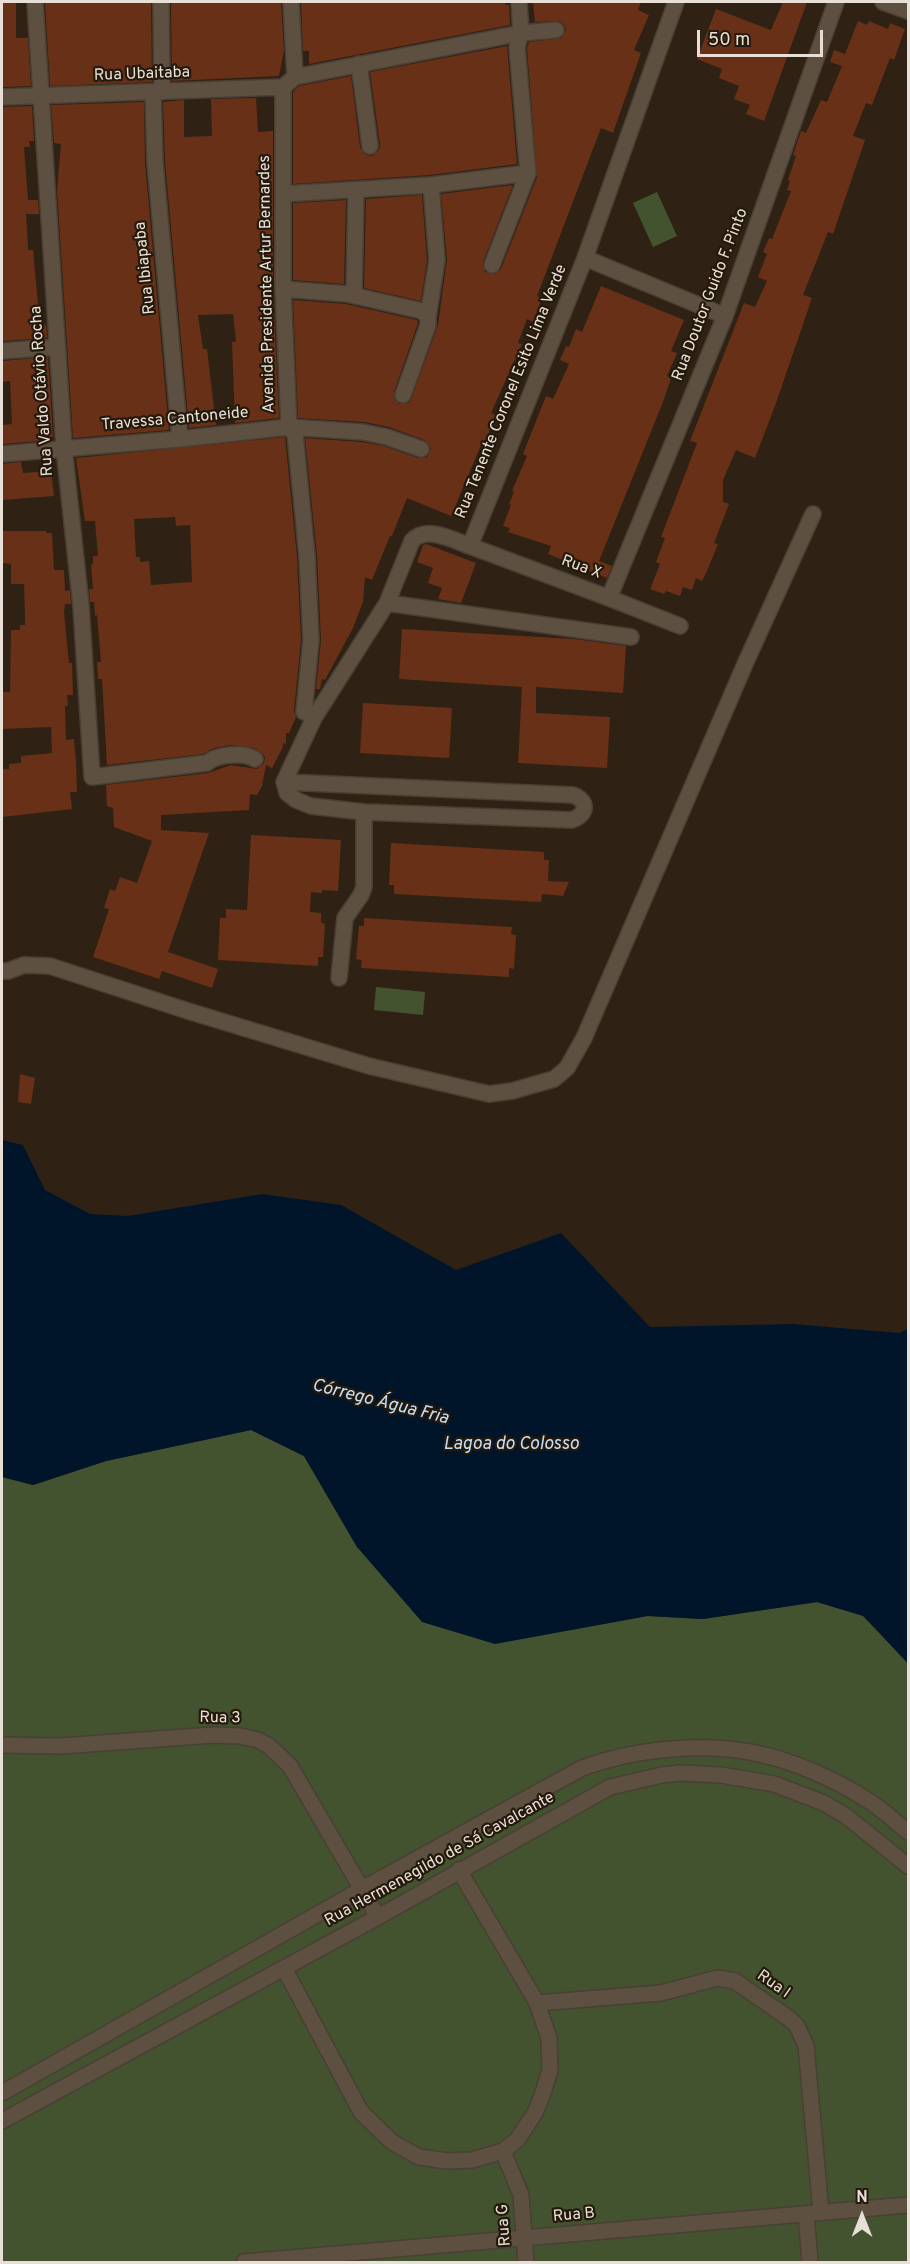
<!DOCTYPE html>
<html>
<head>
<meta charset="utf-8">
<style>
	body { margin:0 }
	#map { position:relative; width:910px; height:2264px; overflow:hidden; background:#2f2215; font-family:Overpass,sans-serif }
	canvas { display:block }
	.frame { position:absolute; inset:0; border:3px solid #e8e0d7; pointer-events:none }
	.north { position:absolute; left:832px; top:2186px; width:60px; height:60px; -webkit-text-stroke:4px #25190c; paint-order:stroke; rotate:0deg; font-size:16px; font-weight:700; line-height:24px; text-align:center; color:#e8e0d7 }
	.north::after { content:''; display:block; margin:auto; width:21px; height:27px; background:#e8e0d7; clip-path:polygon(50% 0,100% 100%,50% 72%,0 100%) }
	.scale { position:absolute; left:697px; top:30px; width:126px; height:27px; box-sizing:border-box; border:3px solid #e8e0d7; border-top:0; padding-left:8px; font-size:18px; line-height:21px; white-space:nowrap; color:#e8e0d7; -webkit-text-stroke:4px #25190c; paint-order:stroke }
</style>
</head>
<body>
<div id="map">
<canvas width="910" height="2264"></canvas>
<div class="frame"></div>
<div class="north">N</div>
<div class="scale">50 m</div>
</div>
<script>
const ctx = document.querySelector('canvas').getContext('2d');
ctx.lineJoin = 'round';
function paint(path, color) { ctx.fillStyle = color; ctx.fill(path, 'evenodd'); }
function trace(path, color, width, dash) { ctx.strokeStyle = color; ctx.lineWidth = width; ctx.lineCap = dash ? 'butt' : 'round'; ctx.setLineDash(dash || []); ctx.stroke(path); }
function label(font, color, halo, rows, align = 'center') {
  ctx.font = font + ' Overpass,sans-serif'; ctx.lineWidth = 4.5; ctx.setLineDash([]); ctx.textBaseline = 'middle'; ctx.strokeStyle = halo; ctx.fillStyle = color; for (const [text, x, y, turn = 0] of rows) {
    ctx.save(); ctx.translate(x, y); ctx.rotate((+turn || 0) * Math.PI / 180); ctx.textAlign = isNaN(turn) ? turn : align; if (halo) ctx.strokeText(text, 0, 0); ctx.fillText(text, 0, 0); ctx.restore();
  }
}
const green = new Path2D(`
	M 657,192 L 677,236 L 653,247 L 633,203 Z
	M 376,987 L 425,992 L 423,1015 L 374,1010 Z
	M 251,1430 L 304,1456 L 357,1547 L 648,1616 L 703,1619 L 817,1602 L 863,1615 L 908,1664 L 908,2262 L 2,2262 L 2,1477 L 33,1485 L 106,1461 Z`);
const water = new Path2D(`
	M 2,1140 L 23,1145 L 45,1190 L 90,1214 L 128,1216 L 262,1194 L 341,1205 L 456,1270 L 561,1233 L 650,1327 L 793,1324 L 899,1333 L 908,1329 L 908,1663 L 863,1616 L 817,1602 L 703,1619 L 648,1616 L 495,1644 L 422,1622 L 357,1547 L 304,1456 L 251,1430 L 106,1461 L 33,1485 L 2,1477 Z`);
const building = new Path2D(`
	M 2,2 L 16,2 L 16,38 L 28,38 L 31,86 L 2,87 Z
	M 45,2 L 151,2 L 152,82 L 50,86 Z
	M 171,2 L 281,2 L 284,51 L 279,76 L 172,81 Z
	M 301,2 L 505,2 L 505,5 L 509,5 L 510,25 L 309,64 L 309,51 L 303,51 Z
	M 533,2 L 641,2 L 638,10 L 649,15 L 634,50 L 641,53 L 613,133 L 601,128 L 537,296 L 542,298 L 533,322 L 527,319 L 518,343 L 522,344 L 491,413 L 496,415 L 483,446 L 481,445 L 451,516 L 407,498 L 392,536 L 390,536 L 372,580 L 365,577 L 363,602 L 353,628 L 325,680 L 322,679 L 320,689 L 316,689 L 321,640 L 317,555 L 305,438 L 362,442 L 384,446 L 418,458 L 427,457 L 431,448 L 424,440 L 389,427 L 364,422 L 298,418 L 293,300 L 346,304 L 417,320 L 418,323 L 394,392 L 394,397 L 399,404 L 405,404 L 410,402 L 438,325 L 447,259 L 441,194 L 513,185 L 483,262 L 485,272 L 494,274 L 501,269 L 537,177 L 527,48 L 529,42 L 561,38 L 566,30 L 564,25 L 560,21 L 535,22 Z
	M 783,2 L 807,2 L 764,121 L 746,114 L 750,105 L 734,99 L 739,86 L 719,78 L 722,69 L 697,59 L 716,9 L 771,30 Z
	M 858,21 L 867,25 L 869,21 L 888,29 L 890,23 L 905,29 L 894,60 L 890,58 L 872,105 L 866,103 L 853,136 L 865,140 L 833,234 L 828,232 L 803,295 L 812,298 L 775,406 L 755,458 L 736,450 L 723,480 L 723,502 L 729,504 L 714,543 L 718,544 L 707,571 L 702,581 L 696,578 L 692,590 L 683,587 L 680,596 L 666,591 L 664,594 L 650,589 L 660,564 L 656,562 L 665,538 L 661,537 L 697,443 L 690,441 L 744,303 L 755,307 L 767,281 L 758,277 L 767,254 L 763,252 L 769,238 L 772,239 L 791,191 L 787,190 L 790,181 L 788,180 L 796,156 L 793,155 L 801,131 L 806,133 L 821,100 L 827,102 L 842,66 L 830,62 L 834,50 L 845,54 Z
	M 507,46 L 517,164 L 430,175 L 293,184 L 293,92 L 299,86 L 351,76 L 360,147 L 366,155 L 372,156 L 379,150 L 380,145 L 370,72 Z
	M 256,98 L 258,132 L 273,131 L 273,289 L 279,418 L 235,423 L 232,342 L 236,342 L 233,314 L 198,315 L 203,349 L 207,349 L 216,425 L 189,428 L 165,161 L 163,102 L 184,100 L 184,137 L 212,136 L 211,99 Z
	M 144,102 L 145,163 L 169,430 L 73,438 L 57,189 L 61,144 L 54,143 L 51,105 Z
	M 32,106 L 34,141 L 29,141 L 30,147 L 24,147 L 28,200 L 38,200 L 39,214 L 26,214 L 28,247 L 28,250 L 33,250 L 40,326 L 46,325 L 47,338 L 2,341 L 2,107 Z
	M 422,195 L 427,260 L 421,301 L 364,288 L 366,199 Z
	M 346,200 L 344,284 L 293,280 L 293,203 Z
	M 601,286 L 684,320 L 671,351 L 677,353 L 667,376 L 671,378 L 663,402 L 599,561 L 612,566 L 607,578 L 548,554 L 551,546 L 508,532 L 510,528 L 503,526 L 511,505 L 509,504 L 514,492 L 512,491 L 527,456 L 523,454 L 546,396 L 553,399 L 569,364 L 560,360 L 566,346 L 569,347 L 576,329 L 582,332 Z
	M 48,357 L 53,437 L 38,438 L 39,441 L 2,444 L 2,425 L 12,424 L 10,381 L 2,382 L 2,361 Z
	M 285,437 L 297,557 L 301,640 L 294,711 L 296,717 L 289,733 L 286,733 L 286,744 L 283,743 L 283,747 L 272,768 L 266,765 L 262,786 L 257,795 L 250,794 L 249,810 L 161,815 L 161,830 L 209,833 L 168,952 L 218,969 L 212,988 L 162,971 L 159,979 L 93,957 L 109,909 L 104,908 L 110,889 L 115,891 L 120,877 L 137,883 L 152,841 L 114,827 L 113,808 L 107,806 L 106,785 L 208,773 L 231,765 L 257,769 L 264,763 L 265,757 L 262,753 L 254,748 L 230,745 L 214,748 L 203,754 L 107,765 L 102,679 L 98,679 L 97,662 L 101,662 L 97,615 L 95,616 L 94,602 L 90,602 L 89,589 L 93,589 L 91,564 L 93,564 L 93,556 L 98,556 L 95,521 L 85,521 L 76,458 ZM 175,517 L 176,526 L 190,525 L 192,582 L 151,585 L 149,561 L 140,562 L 140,557 L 136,557 L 134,519 Z
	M 21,462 L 23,473 L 51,471 L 54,496 L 2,500 L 2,464 Z
	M 2,531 L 46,531 L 46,533 L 52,533 L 54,570 L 64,570 L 65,591 L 70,590 L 71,604 L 65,604 L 64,612 L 69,663 L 72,663 L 73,695 L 67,695 L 68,706 L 65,706 L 66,740 L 74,739 L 76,762 L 77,792 L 70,792 L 72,809 L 2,817 L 2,769 L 9,769 L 9,764 L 21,763 L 21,756 L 52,753 L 51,727 L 2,729 L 2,692 L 10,692 L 11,630 L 20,630 L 20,625 L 25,625 L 25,617 L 24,584 L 11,584 L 11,564 L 2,563 Z
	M 426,544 L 476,563 L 461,603 L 438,599 L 442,588 L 428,583 L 433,568 L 417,562 L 423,545 Z
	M 402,629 L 574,639 L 626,646 L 623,693 L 536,687 L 536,713 L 610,717 L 607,768 L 518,763 L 522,687 L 399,679 Z
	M 363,703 L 452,708 L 449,758 L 360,753 Z
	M 251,835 L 341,840 L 338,891 L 322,890 L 322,893 L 311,892 L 310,912 L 321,913 L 321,923 L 325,924 L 323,957 L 318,957 L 318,966 L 218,960 L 220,918 L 226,918 L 226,909 L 247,910 Z
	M 391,843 L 544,852 L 544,860 L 549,860 L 548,881 L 569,882 L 563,896 L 542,894 L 541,902 L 394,894 L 394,885 L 389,885 Z
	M 364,918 L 512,927 L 511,934 L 516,935 L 514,969 L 509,968 L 509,977 L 361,968 L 362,960 L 356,959 L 359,926 L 364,926 Z
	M 20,1074 L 35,1078 L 31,1104 L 18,1102 Z`);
const minor = new Path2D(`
	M 35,2 L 64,448 L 81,606 L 92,777 L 207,763 C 217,754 243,752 255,759
	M 161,2 L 162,92
	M 291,2 L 295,77 L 283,87 L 283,289 L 289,427 L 295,434 L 307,556 L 311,640 L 304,712
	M 883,2 L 908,11
	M 359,64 L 370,146
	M 295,77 L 521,33 L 556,30
	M 153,92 L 155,162 L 180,439
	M 2,97 L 283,87
	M 283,194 L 431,185 L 528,173
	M 585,258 L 725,316
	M 492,265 L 528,173 L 517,47 L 521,33 L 519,2
	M 283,289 L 347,294 L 422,311 L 428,317 L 428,325 L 403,395
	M 354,295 L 356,190
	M 428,317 L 437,260 L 431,185
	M 2,351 L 57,347
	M 2,454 L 180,439 L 289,427 L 363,432 L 387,437 L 421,449
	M 470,546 L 609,598 L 680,626
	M 609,598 L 725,316 L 836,2
	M 387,603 L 631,637
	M 284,782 L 573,795 C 589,801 587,815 572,820 L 364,812 L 311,806 L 296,800 L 287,793 L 284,782 L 314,718 L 387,603 L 412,541 C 426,525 453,540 470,546 L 585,258 L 676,2
	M 2,971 L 8,971 L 24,965 L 50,966 L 188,1011 L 369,1066 L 489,1094 L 512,1091 L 554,1079 L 567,1068 L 584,1038 L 745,664 L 813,514
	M 339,978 L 345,918 L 361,895 L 364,887 L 364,812
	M 2,1745 L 61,1746 L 213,1735 L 240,1736 L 258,1740 L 269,1746 L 290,1766 L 378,1917
	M 284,1968 L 361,2112 L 392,2142 L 419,2157 L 447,2161 L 472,2160 L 503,2151 L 517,2140 L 535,2113 L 542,2096 L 550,2070 L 549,2038 L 537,2003 L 459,1870
	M 537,2003 L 661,1993 L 717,1978 L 735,1981 L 791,2020 L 797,2026 L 806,2046 L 821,2212
	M 2,2093 L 362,1889 L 582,1768 C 634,1749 696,1743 750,1752 C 790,1759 835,1779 869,1801 C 883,1810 896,1822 908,1832
	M 2,2121 L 378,1917 L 610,1787 L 662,1775 L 681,1773 L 721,1775 L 774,1784 L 824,1803 L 846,1816 L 908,1866
	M 503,2151 L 521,2195 L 526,2262
	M 806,2214 L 810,2262
	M 244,2262 L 908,2205`);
const streetNames = [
	["Rua Ubaitaba",142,75,-2],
	["Rua Ibiapaba",146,268,-96],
	["Avenida Presidente Artur Bernardes",268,284,-91],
	["Rua Doutor Guido F. Pinto",711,295,-69],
	["Rua Valdo Otávio Rocha",43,391,-94],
	["Rua Tenente Coronel Esito Lima Verde",512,392,-68],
	["Travessa Cantoneide",175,420,-5],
	["Rua X",581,568,20],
	["Rua 3",220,1719,1],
	["Rua Hermenegildo de Sá Cavalcante",440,1860,-29],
	["Rua I",773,1985,35],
	["Rua B",574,2216,-5],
	["Rua G",505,2225,-94]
];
const waterNames = [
	["Córrego Água Fria",380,1403,14],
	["Lagoa do Colosso",511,1445]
];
paint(green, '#435330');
paint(water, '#001529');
paint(building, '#673017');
trace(minor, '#493f35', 18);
trace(minor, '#5e5041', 15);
label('16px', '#e8e0d7', '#25190c', streetNames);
label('italic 18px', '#c3e0fa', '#25190c', waterNames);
</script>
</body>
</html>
